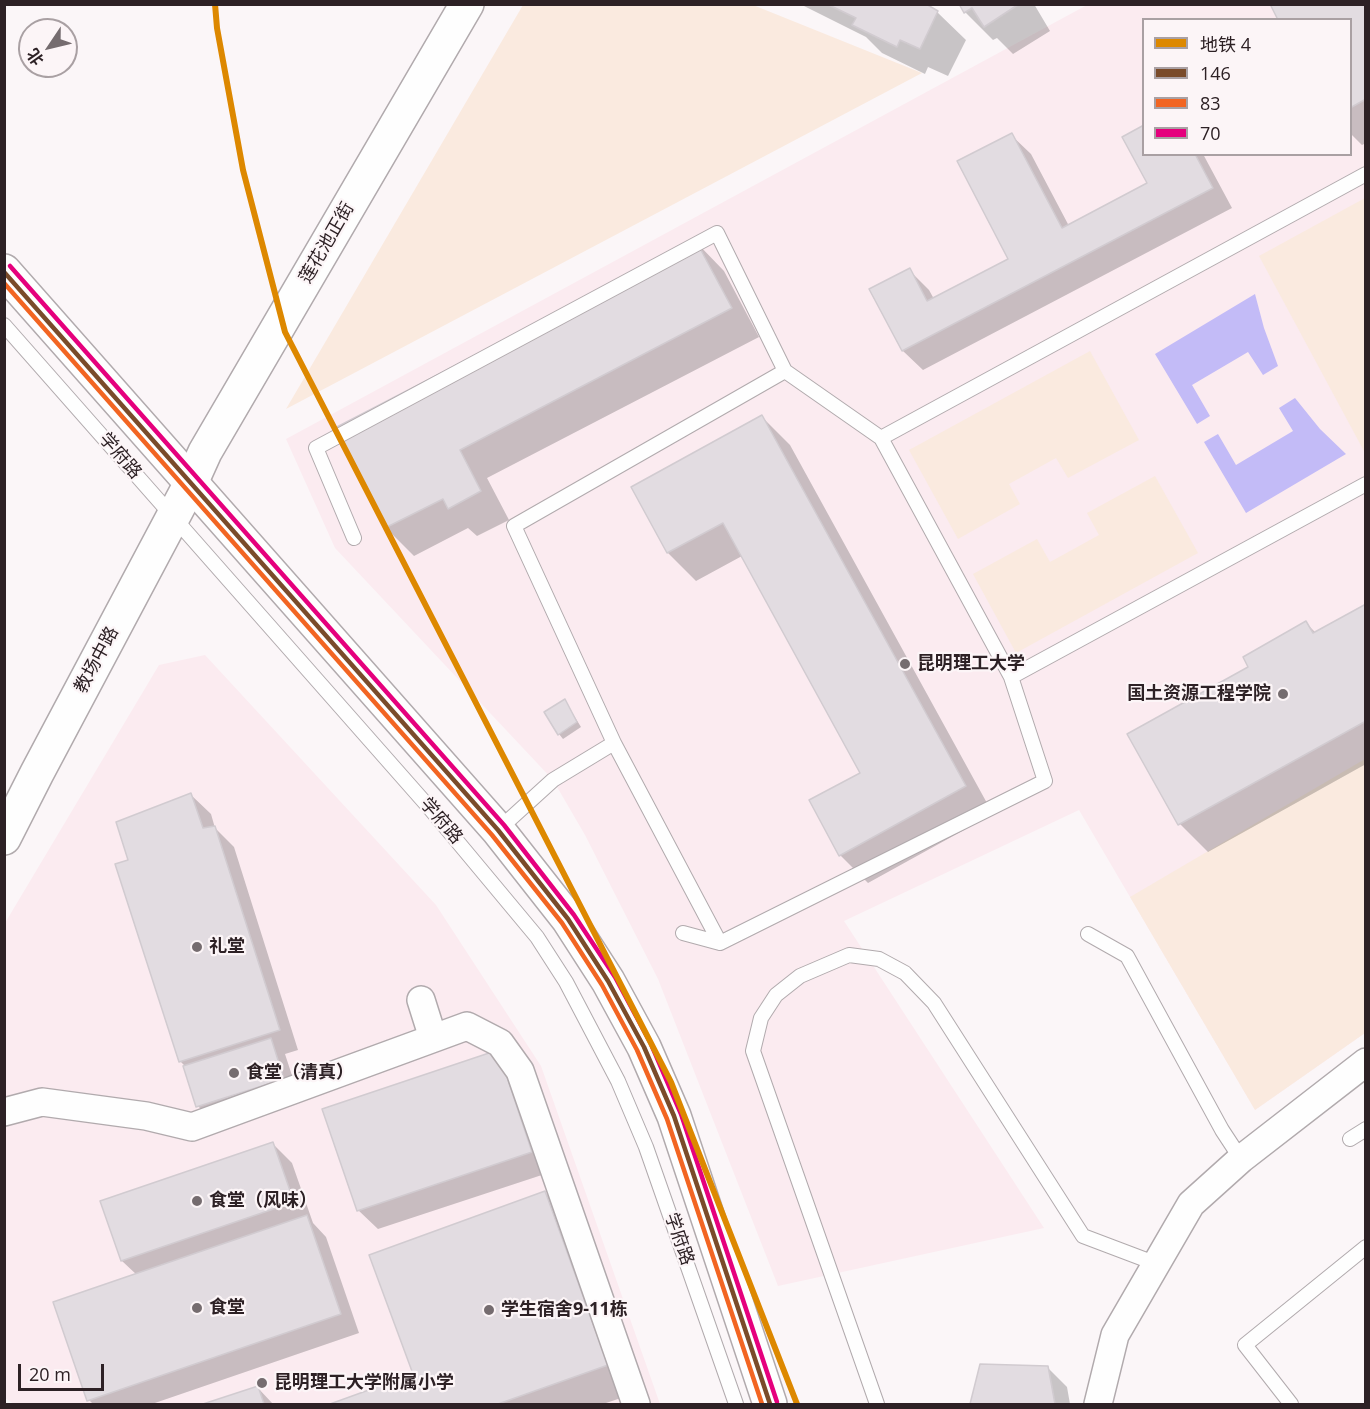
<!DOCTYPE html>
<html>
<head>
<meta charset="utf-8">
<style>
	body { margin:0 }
	#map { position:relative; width:1370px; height:1409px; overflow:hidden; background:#fbf6f8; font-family:"Open Sans","Noto Sans SC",sans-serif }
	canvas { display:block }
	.frame { position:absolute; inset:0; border:6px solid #2d2125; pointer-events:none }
	.legend { position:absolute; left:1142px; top:18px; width:210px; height:138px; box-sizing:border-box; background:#fcf5f7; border:2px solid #a9a0a3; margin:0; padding:8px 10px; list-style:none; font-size:18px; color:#2d2125 }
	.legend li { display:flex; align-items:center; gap:12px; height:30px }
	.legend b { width:30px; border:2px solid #a9a0a3 }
	.north { position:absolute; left:18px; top:18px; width:60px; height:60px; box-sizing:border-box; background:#fcf5f7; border:2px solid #a9a0a3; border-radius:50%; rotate:235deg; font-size:16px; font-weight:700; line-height:24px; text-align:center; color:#2d2125 }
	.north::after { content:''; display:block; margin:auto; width:21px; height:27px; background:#756c6f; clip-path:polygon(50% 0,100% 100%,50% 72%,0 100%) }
	.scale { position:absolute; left:18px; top:1364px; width:86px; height:27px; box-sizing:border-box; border:3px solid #2d2125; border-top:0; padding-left:8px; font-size:18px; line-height:21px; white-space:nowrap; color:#2d2125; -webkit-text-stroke:4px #fcf5f7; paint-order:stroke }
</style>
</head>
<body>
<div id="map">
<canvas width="1370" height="1409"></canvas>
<div class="frame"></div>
<ul class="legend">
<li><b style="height:8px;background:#d80"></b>地铁 4</li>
<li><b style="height:8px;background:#7a4b2a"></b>146</li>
<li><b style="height:8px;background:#f26522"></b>83</li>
<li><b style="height:8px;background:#e5007d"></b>70</li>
</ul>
<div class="north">北</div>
<div class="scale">20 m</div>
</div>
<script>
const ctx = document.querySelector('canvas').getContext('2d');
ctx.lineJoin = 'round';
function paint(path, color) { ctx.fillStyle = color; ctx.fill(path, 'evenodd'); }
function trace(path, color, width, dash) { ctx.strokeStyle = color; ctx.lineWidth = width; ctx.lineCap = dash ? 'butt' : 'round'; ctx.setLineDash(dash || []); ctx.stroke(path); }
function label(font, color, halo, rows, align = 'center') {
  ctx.font = font + ' "Open Sans","Noto Sans SC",sans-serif'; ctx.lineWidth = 4.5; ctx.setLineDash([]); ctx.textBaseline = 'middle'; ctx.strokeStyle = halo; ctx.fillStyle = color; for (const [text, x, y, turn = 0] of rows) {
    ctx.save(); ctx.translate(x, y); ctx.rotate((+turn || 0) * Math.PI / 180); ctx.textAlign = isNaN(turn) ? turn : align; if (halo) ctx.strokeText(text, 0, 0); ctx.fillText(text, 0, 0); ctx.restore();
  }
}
const built = new Path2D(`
	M 1087,5 L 1365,5 L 1365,1033 L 1255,1110 L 1079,810 L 844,921 L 1044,1228 L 778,1286 L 658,979 L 585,835 L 553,780 L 335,548 L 286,439 ZM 1144,20 L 1350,20 L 1350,154 L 1144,154 Z
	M 205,655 L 436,905 L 541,1066 L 660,1404 L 14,1404 L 5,1398 L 5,923 L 159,665 Z`);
const green = new Path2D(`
	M 523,5 L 753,5 L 922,73 L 286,409 Z
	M 1365,198 L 1365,453 L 1259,256 Z
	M 1090,351 L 1139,440 L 1068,478 L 1056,458 L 1009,484 L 1020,504 L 958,539 L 909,450 Z
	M 1155,476 L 1198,553 L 1016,653 L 973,574 L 1037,539 L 1050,562 L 1099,535 L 1087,513 Z
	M 1365,759 L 1365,1033 L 1255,1110 L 1130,897 Z`);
const water = new Path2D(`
	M 1255,294 L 1264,328 L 1278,366 L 1263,375 L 1248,352 L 1192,385 L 1210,416 L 1197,424 L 1155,354 Z
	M 1295,398 L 1320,429 L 1346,454 L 1246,513 L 1204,442 L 1218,434 L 1236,465 L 1293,431 L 1279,408 Z`);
const shadow = new Path2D(`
	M 800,4 L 922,4 L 937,12 L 966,40 L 948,76 L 928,67 L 925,74 L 882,53 L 866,37 Z
	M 961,4 L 1034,4 L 1050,31 L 1013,54 L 997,38 L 993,40 L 965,12 Z
	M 1366,4 L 1366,143 L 1362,145 L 1350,133 L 1350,20 Z
	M 1011,135 L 1031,154 L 1069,226 L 1149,184 L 1144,154 L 1203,154 L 1232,208 L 923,370 L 903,351 L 871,290 L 909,270 L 929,290 L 934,299 L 1010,259 Z
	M 696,242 L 724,271 L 759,337 L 487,478 L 509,520 L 477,536 L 468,528 L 414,556 L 386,528 L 336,430 Z
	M 762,417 L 790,445 L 993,814 L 868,883 L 840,855 L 862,773 L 742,556 L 696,581 L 668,553 L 633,488 Z
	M 1366,606 L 1366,764 L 1208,852 L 1180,824 L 1129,735 L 1250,667 L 1306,623 L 1316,633 Z
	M 565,701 L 581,727 L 563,739 L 559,734 Z
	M 191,795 L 211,814 L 215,828 L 234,847 L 298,1050 L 285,1054 L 298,1094 L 212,1121 L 198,1106 L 186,1067 L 180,1061 L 130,861 Z
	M 497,1052 L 551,1172 L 378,1229 L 358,1210 Z
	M 272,1143 L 292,1163 L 313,1223 L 326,1237 L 359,1333 L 152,1404 L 93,1404 L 89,1400 L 137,1275 L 122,1261 L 102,1202 Z
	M 545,1193 L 573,1221 L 636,1393 L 603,1404 L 334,1404 L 415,1375 Z
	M 1047,1367 L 1067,1387 L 1070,1404 L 972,1404 L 973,1399 Z
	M 257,1387 L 273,1404 L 208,1404 Z`);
const building = new Path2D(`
	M 827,4 L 926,4 L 938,11 L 920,49 L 900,40 L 897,47 L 852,25 L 856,18 Z
	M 959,4 L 1019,4 L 984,27 L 972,8 L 964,13 Z
	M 1270,4 L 1366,4 L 1366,99 L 1350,108 L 1350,20 L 1278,20 Z
	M 1144,125 L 1144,154 L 1195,154 L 1213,188 L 902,351 L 869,289 L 910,268 L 927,301 L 1008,259 L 957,161 L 1012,133 L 1062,228 L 1147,183 L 1122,137 Z
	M 696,241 L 732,308 L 460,450 L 481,491 L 448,509 L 443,499 L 385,528 L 333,429 Z
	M 762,415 L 966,786 L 839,856 L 809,800 L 860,773 L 723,523 L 667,553 L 631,487 Z
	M 1366,604 L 1366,721 L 1178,825 L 1127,734 L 1248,667 L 1243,657 L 1306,621 L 1313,633 Z
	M 565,699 L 577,722 L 558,735 L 544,712 Z
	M 191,793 L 203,828 L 215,826 L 280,1030 L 179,1062 L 115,864 L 128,860 L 116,822 Z
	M 271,1038 L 284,1079 L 196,1107 L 183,1066 Z
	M 498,1050 L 532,1152 L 357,1211 L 322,1109 Z
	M 273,1142 L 294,1202 L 121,1261 L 100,1201 Z
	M 545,1191 L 608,1365 L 498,1404 L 330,1404 L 413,1374 L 369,1255 Z
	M 307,1215 L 341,1314 L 87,1401 L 53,1302 Z
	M 980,1364 L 1048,1366 L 1055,1404 L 970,1404 Z
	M 258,1386 L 264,1404 L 203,1404 Z`);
const lane = new Path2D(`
	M 4,325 L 427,805 L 537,937 L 566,982 L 618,1081 L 646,1147 L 736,1404
	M 354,538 L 316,448 L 717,233 L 785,371
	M 1011,677 L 1366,484
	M 614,743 L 720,943 L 1045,781 L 1011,677 L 881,438 L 1366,174
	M 498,830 L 553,780 L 614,743 L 514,526 L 785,371 L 881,438
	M 683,933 L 720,943
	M 1088,934 L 1127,956 L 1222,1130 L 1241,1159
	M 1350,1139 L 1366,1129
	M 877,1404 L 753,1051 L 761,1018 L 776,995 L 800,976 L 849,955 L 879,959 L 905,973 L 934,1003 L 1083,1236 L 1157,1264
	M 1291,1404 L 1245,1345 L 1366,1247`);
const street = new Path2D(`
	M 421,1000 L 433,1038
	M 4,1112 L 42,1102 L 146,1116 L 192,1127 L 467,1026 L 500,1043 L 520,1071 L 636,1404
	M 1098,1404 L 1115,1335 L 1191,1204 L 1241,1159 L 1366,1062`);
const secondary = new Path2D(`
	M 4,838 L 37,773 L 191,483 L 205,452 L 467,4`);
const primary = new Path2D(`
	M 4,271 L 498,830 L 568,919 L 608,981 L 644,1047 L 674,1116 L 770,1404`);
const bus1 = new Path2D(`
	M 4,272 L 498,830 L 568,919 L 608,981 L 644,1047 L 674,1116 L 770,1404`);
const bus2 = new Path2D(`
	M 4,283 L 492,835 L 562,923 L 602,985 L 637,1050 L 667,1119 L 762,1404`);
const bus3 = new Path2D(`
	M 10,266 L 504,825 L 574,915 L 615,977 L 651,1044 L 681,1114 L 777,1402`);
const metro1 = new Path2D(`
	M 215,4 L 217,28 L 243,170 L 285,332 L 671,1082 L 797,1404`);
const markers = [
	[905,664,6,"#756c6f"],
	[1283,694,6,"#756c6f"],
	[197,947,6,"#756c6f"],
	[234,1073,6,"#756c6f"],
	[197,1201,6,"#756c6f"],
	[197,1308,6,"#756c6f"],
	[489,1310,6,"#756c6f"],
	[262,1383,6,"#756c6f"]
];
const streetNames = [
	["莲花池正街",327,243,-60],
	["学府路",120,456,49],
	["教场中路",97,660,-62],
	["学府路",441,821,49],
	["学府路",679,1239,71]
];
const poiNames = [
	["昆明理工大学",917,664],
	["国土资源工程学院",1271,694,"right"],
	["礼堂",209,947],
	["食堂（清真）",246,1073],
	["食堂（风味）",209,1201],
	["食堂",209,1308],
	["学生宿舍9-11栋",501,1310],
	["昆明理工大学附属小学",274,1383]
];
paint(built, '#fbebf0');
paint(green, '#faeadf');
paint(water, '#c3bbf7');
paint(shadow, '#0003');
paint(building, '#e2dce1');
trace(building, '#d1cbd0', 1.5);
trace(lane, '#b1aaad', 16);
trace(street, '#b1aaad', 30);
trace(secondary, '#b1aaad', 36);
trace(primary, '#b1aaad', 36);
trace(lane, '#fefefe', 14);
trace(street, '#fefefe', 27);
trace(secondary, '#fefefe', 33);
trace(primary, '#fefefe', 33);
trace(bus1, '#7a4b2a', 4.5);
trace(bus2, '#f26522', 4.5);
trace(bus3, '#e5007d', 4.5);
trace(metro1, '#d80', 6);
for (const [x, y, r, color] of markers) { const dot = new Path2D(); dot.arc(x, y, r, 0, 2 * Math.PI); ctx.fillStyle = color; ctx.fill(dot); trace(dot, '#fcf5f7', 2); }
label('18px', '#2d2125', '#fcf5f7', streetNames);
label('bold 18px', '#2d2125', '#fcf5f7', poiNames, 'left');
</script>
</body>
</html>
